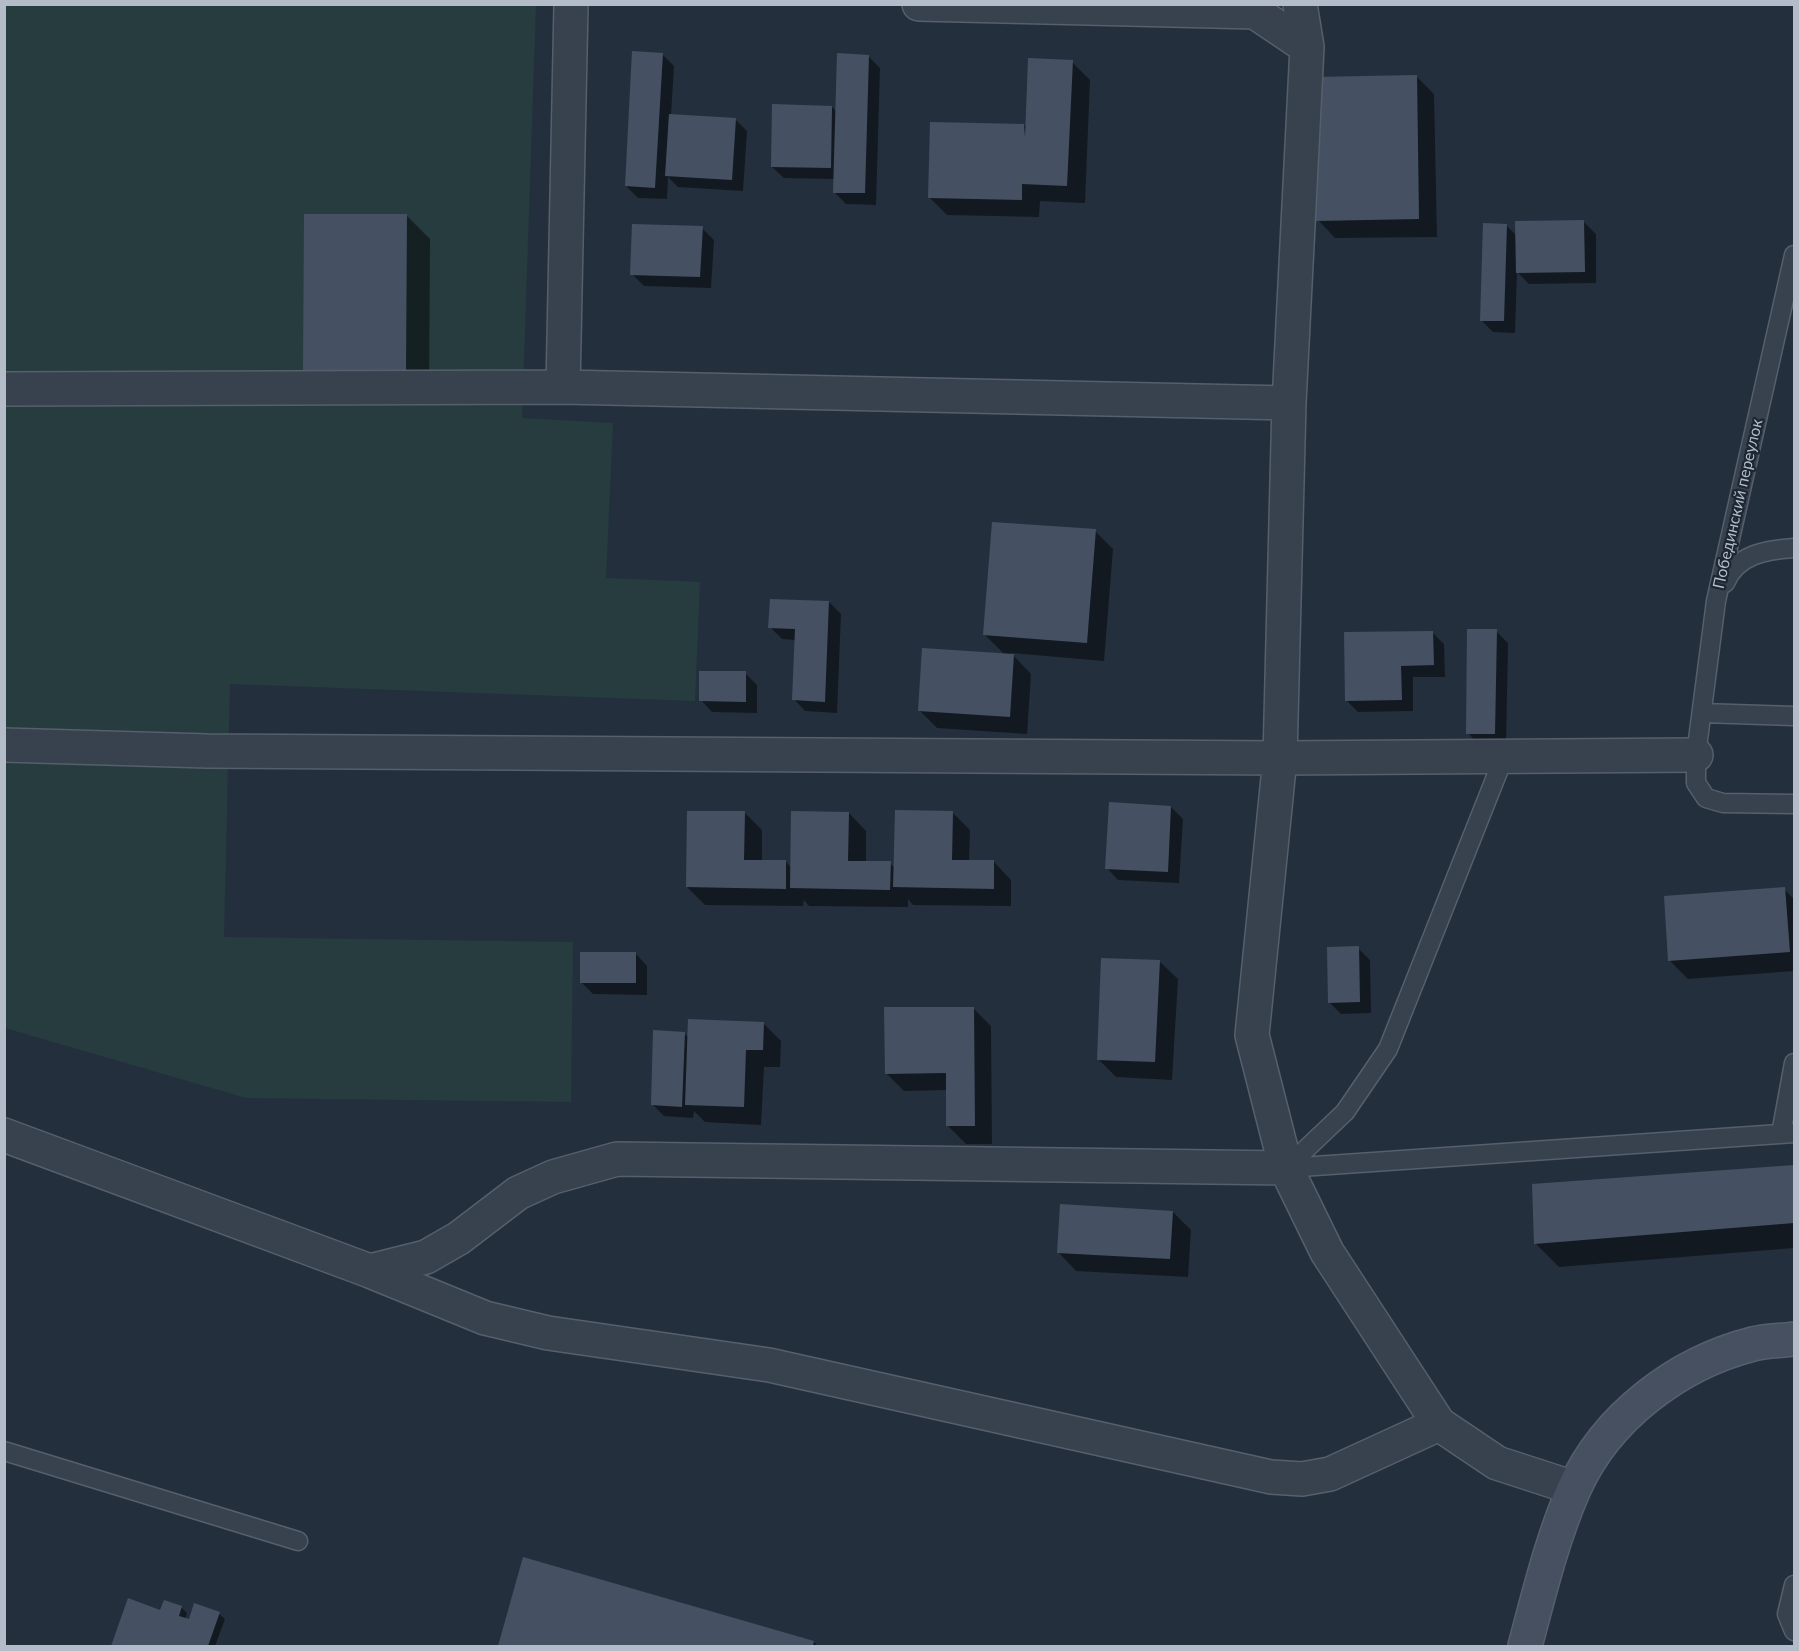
<!DOCTYPE html>
<html>
<head>
<meta charset="utf-8">
<style>
	body { margin:0 }
	#map { position:relative; width:1799px; height:1651px; overflow:hidden; background:#242f3e; font-family:Lato,sans-serif }
	canvas { display:block }
	.frame { position:absolute; inset:0; border:6px solid #b4bcc9; pointer-events:none }
</style>
</head>
<body>
<div id="map">
<canvas width="1799" height="1651"></canvas>
<div class="frame"></div>
</div>
<script>
const ctx = document.querySelector('canvas').getContext('2d');
ctx.lineJoin = 'round';
function paint(path, color) { ctx.fillStyle = color; ctx.fill(path, 'evenodd'); }
function trace(path, color, width, dash) { ctx.strokeStyle = color; ctx.lineWidth = width; ctx.lineCap = dash ? 'butt' : 'round'; ctx.setLineDash(dash || []); ctx.stroke(path); }
function label(font, color, halo, rows, align = 'center') {
  ctx.font = font + ' Lato,sans-serif'; ctx.lineWidth = 4.5; ctx.setLineDash([]); ctx.textBaseline = 'middle'; ctx.strokeStyle = halo; ctx.fillStyle = color; for (const [text, x, y, turn = 0] of rows) {
    ctx.save(); ctx.translate(x, y); ctx.rotate((+turn || 0) * Math.PI / 180); ctx.textAlign = isNaN(turn) ? turn : align; if (halo) ctx.strokeText(text, 0, 0); ctx.fillText(text, 0, 0); ctx.restore();
  }
}
const green = new Path2D(`
	M 4,5 L 536,5 L 522,418 L 613,423 L 606,578 L 700,582 L 695,701 L 230,684 L 224,937 L 573,942 L 571,1102 L 246,1098 L 5,1028 Z`);
const shadow = new Path2D(`
	M 662,54 L 674,66 L 671,115 L 735,119 L 747,131 L 743,191 L 678,187 L 668,177 L 667,199 L 638,198 L 626,186 Z
	M 868,56 L 880,68 L 876,205 L 846,204 L 834,192 L 834,179 L 784,178 L 772,167 L 832,107 L 837,112 Z
	M 1072,62 L 1090,80 L 1085,203 L 1040,201 L 1039,217 L 947,215 L 929,197 L 932,123 L 1027,126 Z
	M 1416,76 L 1434,94 L 1437,237 L 1335,238 L 1318,220 Z
	M 407,216 L 430,239 L 429,396 L 328,395 Z
	M 1584,222 L 1596,234 L 1596,283 L 1529,284 L 1517,272 L 1515,333 L 1493,332 L 1481,320 L 1506,225 L 1517,236 Z
	M 702,228 L 714,240 L 711,288 L 644,286 L 632,274 Z
	M 1095,531 L 1113,549 L 1104,661 L 1011,653 L 1031,674 L 1027,734 L 937,728 L 919,710 L 1005,655 L 985,635 Z
	M 829,602 L 841,614 L 837,713 L 805,711 L 794,699 L 796,640 L 782,639 L 770,627 Z
	M 1496,631 L 1508,643 L 1506,745 L 1479,745 L 1468,733 Z
	M 1433,633 L 1444,644 L 1445,677 L 1413,677 L 1413,711 L 1358,712 L 1346,700 Z
	M 745,673 L 757,685 L 757,713 L 712,712 L 701,700 Z
	M 1171,807 L 1183,819 L 1179,883 L 1118,880 L 1107,868 Z
	M 744,812 L 762,830 L 762,861 L 786,862 L 792,868 L 849,813 L 866,831 L 866,862 L 890,863 L 895,868 L 952,812 L 970,830 L 969,861 L 994,862 L 1011,880 L 1011,906 L 913,905 L 908,899 L 908,907 L 809,906 L 804,900 L 803,906 L 705,905 L 687,887 Z
	M 1784,889 L 1794,899 L 1794,971 L 1688,979 L 1670,961 Z
	M 1358,948 L 1370,960 L 1371,1013 L 1341,1014 L 1329,1002 Z
	M 636,954 L 647,966 L 647,995 L 593,994 L 581,982 Z
	M 1160,962 L 1178,979 L 1172,1080 L 1116,1077 L 1098,1059 Z
	M 973,1008 L 991,1026 L 992,1144 L 966,1144 L 948,1126 L 947,1090 L 904,1091 L 886,1073 Z
	M 763,1023 L 781,1041 L 780,1067 L 764,1067 L 761,1125 L 705,1122 L 694,1111 L 693,1118 L 664,1116 L 652,1104 L 684,1033 L 689,1038 Z
	M 1794,1167 L 1794,1248 L 1559,1267 L 1536,1244 L 1533,1185 Z
	M 1173,1212 L 1191,1230 L 1188,1277 L 1076,1271 L 1059,1253 Z
	M 524,1559 L 814,1642 L 818,1646 L 499,1646 Z
	M 129,1600 L 161,1611 L 182,1608 L 187,1613 L 185,1619 L 189,1621 L 219,1614 L 225,1619 L 215,1646 L 113,1646 Z`);
const building = new Path2D(`
	M 632,51 L 663,53 L 655,188 L 625,186 Z
	M 837,53 L 869,55 L 865,193 L 833,193 Z
	M 1028,58 L 1073,60 L 1067,186 L 1022,184 L 1022,200 L 928,198 L 930,122 L 1024,124 L 1025,137 Z
	M 1417,75 L 1419,219 L 1316,221 L 1313,77 Z
	M 772,104 L 832,106 L 831,168 L 771,167 Z
	M 669,114 L 736,118 L 732,180 L 665,176 Z
	M 304,214 L 407,214 L 406,373 L 303,372 Z
	M 1584,220 L 1585,272 L 1516,273 L 1515,221 Z
	M 1483,223 L 1507,224 L 1504,321 L 1480,321 Z
	M 632,224 L 703,226 L 700,277 L 630,275 Z
	M 992,522 L 1096,529 L 1087,643 L 983,635 Z
	M 770,599 L 829,601 L 825,702 L 792,700 L 795,629 L 768,628 Z
	M 1467,629 L 1497,629 L 1495,734 L 1466,734 Z
	M 1433,631 L 1434,665 L 1401,666 L 1402,700 L 1345,701 L 1344,632 Z
	M 922,648 L 1014,654 L 1010,717 L 918,711 Z
	M 699,671 L 746,671 L 746,702 L 699,701 Z
	M 1109,802 L 1171,806 L 1168,872 L 1105,869 Z
	M 895,810 L 953,811 L 952,860 L 994,860 L 994,889 L 893,887 Z
	M 687,811 L 745,811 L 744,860 L 786,860 L 786,889 L 686,887 Z
	M 791,811 L 849,812 L 848,861 L 891,861 L 890,890 L 790,888 Z
	M 1785,887 L 1790,952 L 1668,961 L 1664,896 Z
	M 1359,946 L 1360,1002 L 1328,1003 L 1327,947 Z
	M 580,952 L 636,952 L 636,983 L 580,983 Z
	M 1101,958 L 1160,960 L 1155,1062 L 1097,1060 Z
	M 884,1007 L 974,1007 L 975,1126 L 946,1126 L 946,1073 L 885,1074 Z
	M 688,1019 L 764,1022 L 763,1050 L 746,1050 L 744,1107 L 685,1105 Z
	M 653,1030 L 685,1032 L 682,1107 L 651,1105 Z
	M 1794,1165 L 1794,1223 L 1534,1244 L 1532,1184 Z
	M 1060,1204 L 1173,1211 L 1170,1259 L 1057,1253 Z
	M 523,1557 L 814,1641 L 813,1646 L 498,1646 Z
	M 128,1598 L 160,1610 L 164,1600 L 182,1606 L 179,1616 L 189,1619 L 194,1603 L 220,1612 L 208,1646 L 111,1646 Z`);
const lane = new Path2D(`
	M 1794,255 L 1716,601 L 1696,755 L 1696,783 L 1706,798 L 1723,803 L 1794,804
	M 1725,583 C 1737,554 1766,550 1794,548
	M 1702,713 L 1794,716
	M 1781,1134 L 1794,1063
	M 1286,1168 L 1794,1133
	M 1286,1168 L 1345,1112 L 1388,1049 L 1503,759
	M 4,1451 L 298,1541
	M 1794,1585 L 1787,1614 L 1794,1631`);
const street = new Path2D(`
	M 919,4 L 1255,12 L 1307,47
	M 1300,4 L 1307,47 L 1289,403 L 1280,758 L 1252,1035 L 1286,1168 L 1327,1252 L 1439,1424 L 1497,1463 L 1574,1488
	M 563,387 L 571,4
	M 4,389 L 563,387 L 1289,403
	M 4,745 L 207,751 L 1280,758 L 1696,755
	M 4,1135 L 370,1271 L 485,1318 L 548,1333 L 769,1365 L 1271,1477 L 1302,1479 L 1330,1474 L 1439,1424
	M 370,1271 L 426,1257 L 459,1238 L 518,1193 L 553,1177 L 617,1159 L 1286,1168`);
const secondary = new Path2D(`
	M 1525,1646 C 1539,1594 1552,1539 1574,1489 C 1606,1417 1678,1363 1753,1344 C 1766,1340 1781,1341 1794,1339`);
const streetNames = [
	["Побединский переулок",1738,504,-77]
];
paint(green, '#263c3f');
paint(shadow, '#0007');
paint(building, '#455162');
trace(lane, '#565f6c', 21);
trace(street, '#565f6c', 36);
trace(secondary, '#565f6c', 36);
trace(lane, '#38414e', 18);
trace(street, '#38414e', 33);
trace(secondary, '#465061', 33);
label('16px', '#b4bcc9', '#1d2633', streetNames);
</script>
</body>
</html>
